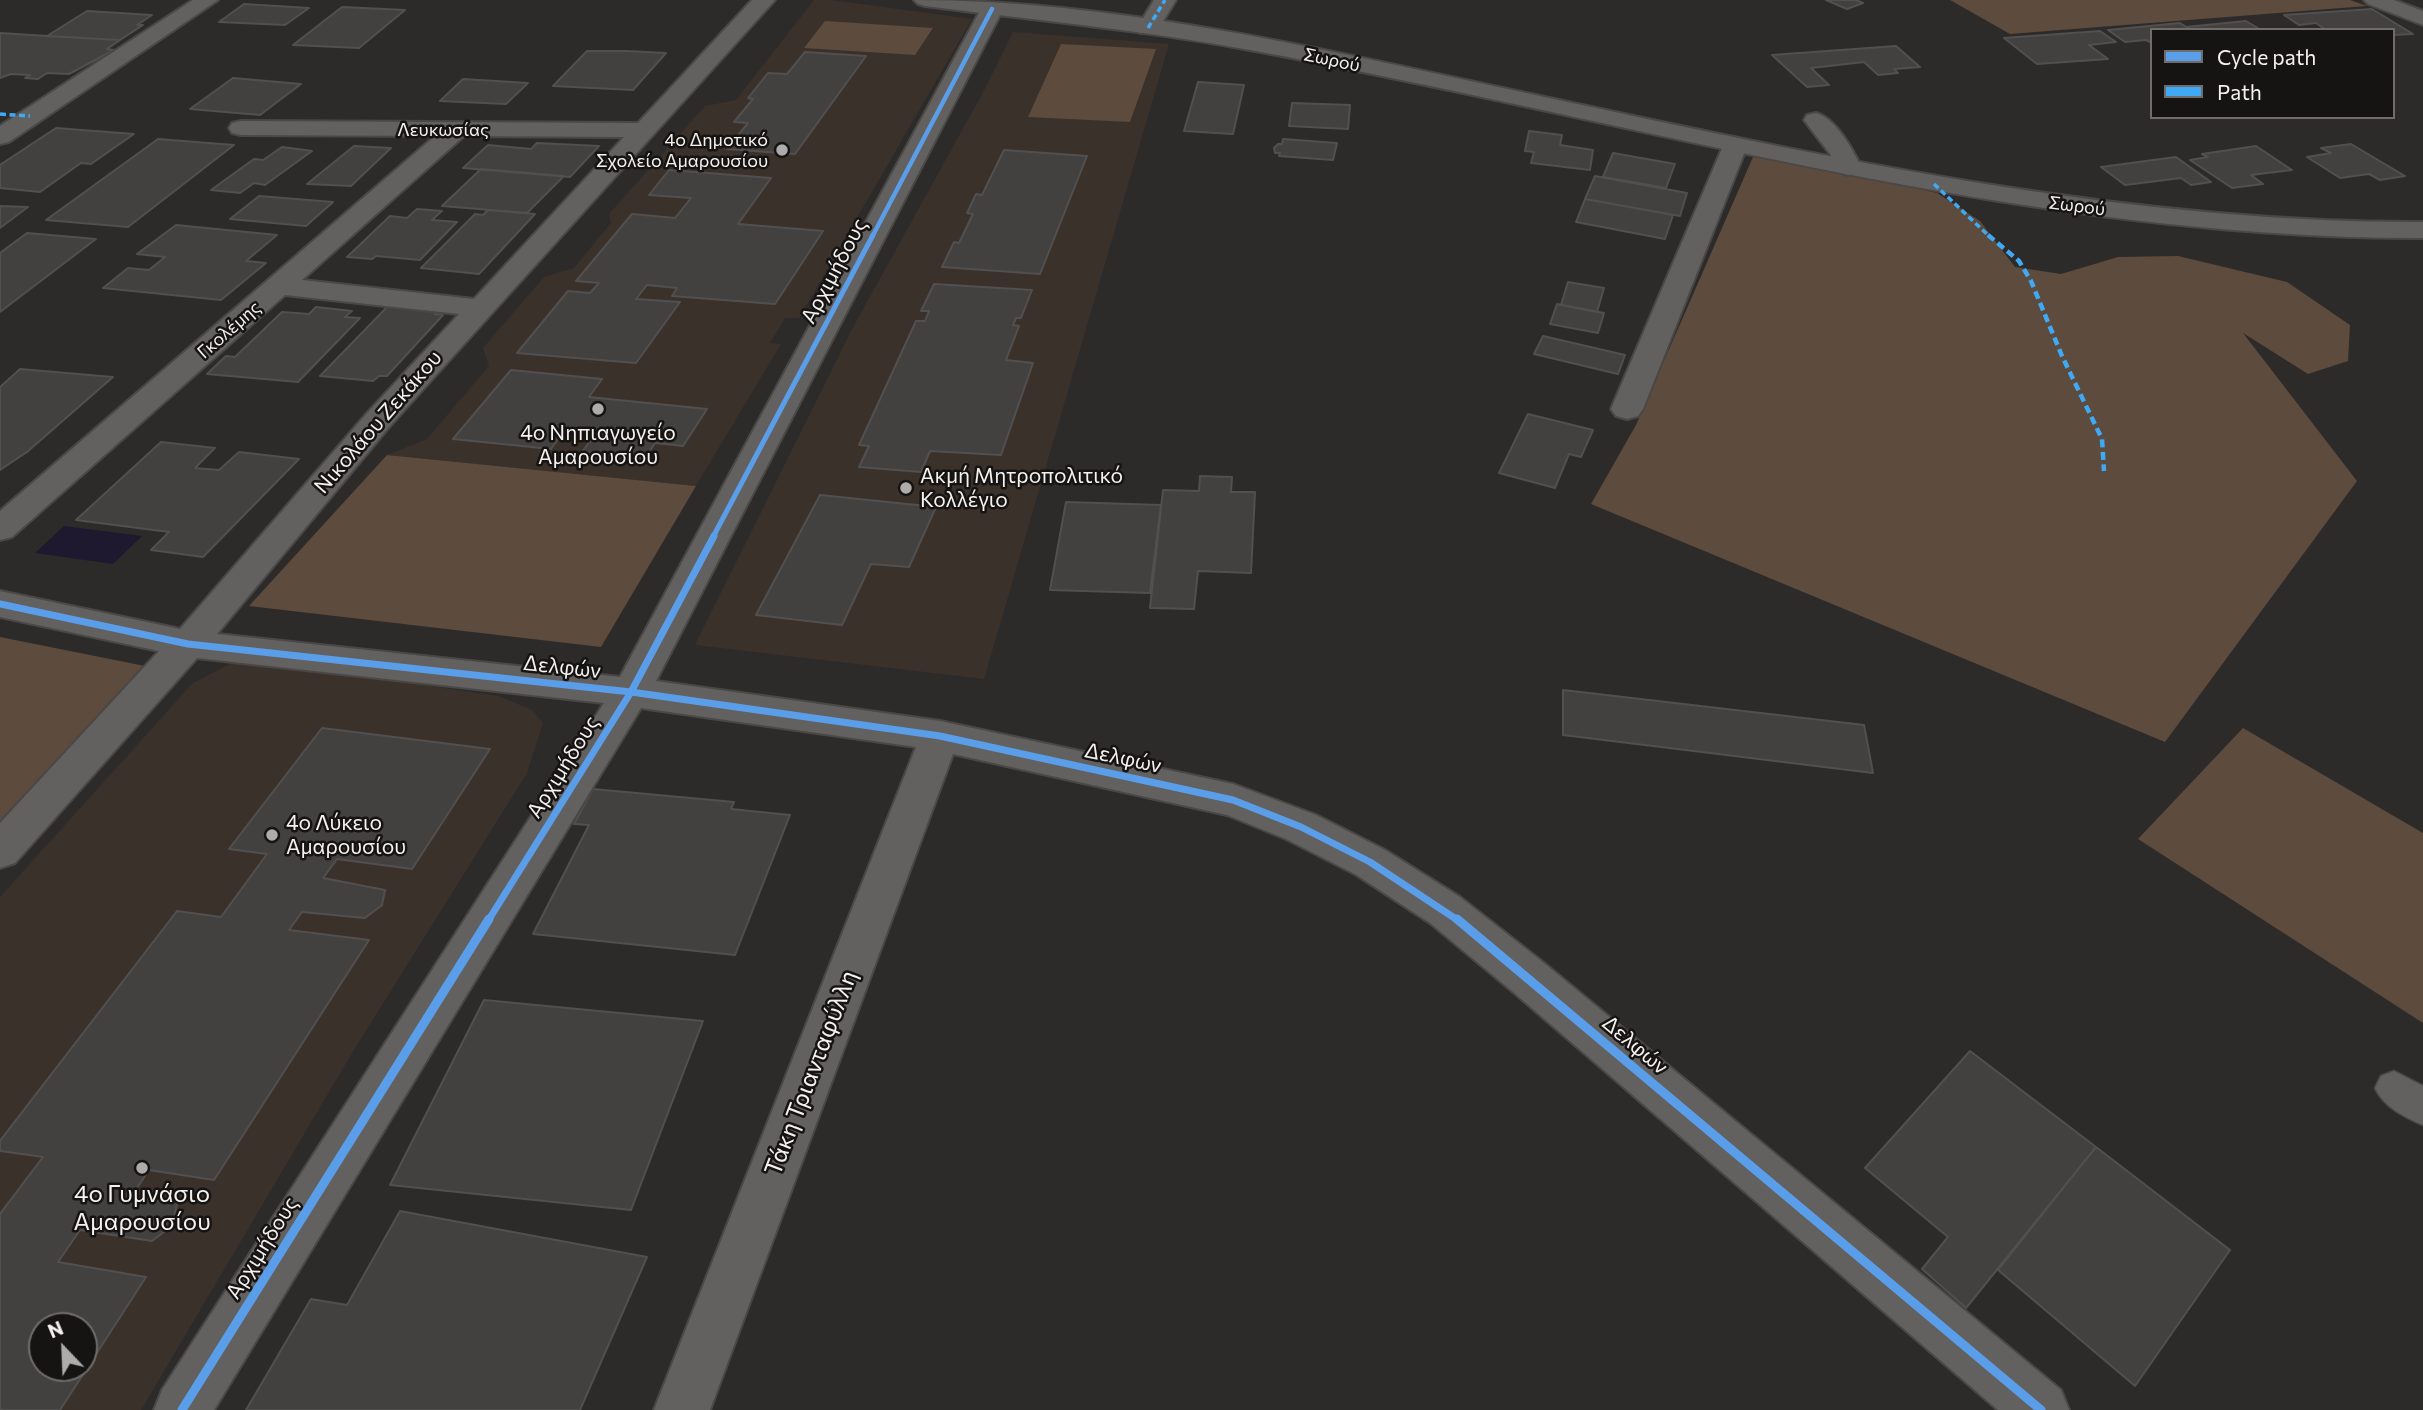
<!DOCTYPE html>
<html>
<head>
<meta charset="utf-8">
<style>
	body { margin:0 }
	#map { position:relative; width:2423px; height:1410px; overflow:hidden; background:#2d2b29; font-family:Commissioner,sans-serif }
	canvas { display:block }
	.legend { position:absolute; left:2150px; top:28px; width:245px; height:91px; box-sizing:border-box; background:#161412; border:2px solid #6f6c6a; margin:0; padding:9px 12px; list-style:none; font-size:21px; color:#f4f1ef }
	.legend li { display:flex; align-items:center; gap:14px; height:35px }
	.legend b { width:35px; border:2px solid #6f6c6a }
	.north { position:absolute; left:28px; top:1312px; width:70px; height:70px; box-sizing:border-box; background:#161412; border:2px solid #6f6c6a; border-radius:50%; rotate:337deg; font-size:19px; font-weight:700; line-height:28px; text-align:center; color:#f4f1ef }
	.north::after { content:''; display:block; margin:auto; width:24px; height:32px; background:#aeacaa; clip-path:polygon(50% 0,100% 100%,50% 72%,0 100%) }
</style>
</head>
<body>
<div id="map">
<canvas width="2423" height="1410"></canvas>
<ul class="legend">
<li><b style="height:9px;background:#5a9eea"></b>Cycle path</li>
<li><b style="height:9px;background:#3fa9f5"></b>Path</li>
</ul>
<div class="north">N</div>
</div>
<script>
const ctx = document.querySelector('canvas').getContext('2d');
ctx.lineJoin = 'round';
function paint(path, color) { ctx.fillStyle = color; ctx.fill(path, 'evenodd'); }
function trace(path, color, width, dash) { ctx.strokeStyle = color; ctx.lineWidth = width; ctx.lineCap = dash ? 'butt' : 'round'; ctx.setLineDash(dash || []); ctx.stroke(path); }
function label(font, color, halo, rows, align = 'center') {
  ctx.font = font + ' Commissioner,sans-serif'; ctx.lineWidth = 5; ctx.setLineDash([]); ctx.textBaseline = 'middle'; ctx.strokeStyle = halo; ctx.fillStyle = color; for (const [text, x, y, turn = 0] of rows) {
    ctx.save(); ctx.translate(x, y); ctx.rotate((+turn || 0) * Math.PI / 180); ctx.textAlign = isNaN(turn) ? turn : align; if (halo) ctx.strokeText(text, 0, 0); ctx.fillText(text, 0, 0); ctx.restore();
  }
}
const built = new Path2D(`
	M 814,0 L 831,0 L 972,19 L 799,318 L 785,318 L 770,343 L 781,344 L 696,486 L 387,455 L 427,439 L 489,366 L 483,348 L 544,277 L 574,268 L 611,223 L 609,214 L 705,106 L 736,100 Z
	M 1013,32 L 1169,44 L 984,679 L 695,645 L 851,331 L 986,87 Z
	M 234,662 L 264,662 L 499,696 L 532,710 L 543,723 L 527,773 L 352,1053 L 141,1410 L 0,1410 L 0,897 L 193,683 ZM 42,1326 L 84,1326 L 84,1368 L 42,1368 Z`);
const green = new Path2D(`
	M 1950,0 L 2350,0 L 2367,6 L 2010,34 Z
	M 825,21 L 933,28 L 915,55 L 804,48 Z
	M 1061,44 L 1156,49 L 1130,122 L 1028,117 Z
	M 1753,157 L 1850,173 L 1937,193 L 1980,221 L 2015,267 L 2061,274 L 2118,257 L 2178,256 L 2287,282 L 2350,325 L 2348,361 L 2308,374 L 2243,333 L 2357,481 L 2165,742 L 1591,504 L 1636,425 Z
	M 387,455 L 696,486 L 601,647 L 249,606 Z
	M 0,637 L 145,666 L 0,821 Z
	M 2243,728 L 2423,833 L 2423,1023 L 2138,839 Z`);
const water = new Path2D(`
	M 64,526 L 142,536 L 113,564 L 35,553 Z`);
const building = new Path2D(`
	M 1826,0 L 1856,0 L 1863,3 L 1847,9 Z
	M 244,4 L 309,8 L 285,25 L 219,22 Z
	M 342,7 L 405,10 L 359,48 L 293,45 Z
	M 2372,9 L 2413,34 L 2393,35 L 2393,30 L 2326,30 L 2316,23 L 2299,25 L 2284,15 Z
	M 87,11 L 152,15 L 137,25 L 143,25 L 120,40 L 47,36 Z
	M 2246,21 L 2261,30 L 2191,30 L 2186,27 Z
	M 2180,23 L 2191,30 L 2152,30 L 2152,43 L 2146,40 L 2125,42 L 2108,30 Z
	M 2100,31 L 2116,42 L 2089,45 L 2108,59 L 2037,64 L 2004,38 Z
	M 0,33 L 47,36 L 120,40 L 107,49 L 114,50 L 69,74 L 47,73 L 38,79 L 25,78 L 30,75 L 11,74 L 0,78 Z
	M 1896,46 L 1920,67 L 1894,69 L 1898,73 L 1878,75 L 1864,62 L 1811,68 L 1829,85 L 1807,87 L 1772,55 Z
	M 587,51 L 627,51 L 666,53 L 633,90 L 553,86 Z
	M 805,52 L 866,56 L 795,154 L 727,149 L 748,123 L 734,122 L 753,99 L 748,98 L 768,73 L 787,74 Z
	M 233,78 L 301,84 L 260,115 L 190,109 Z
	M 463,79 L 528,83 L 506,104 L 440,101 Z
	M 1198,82 L 1244,85 L 1233,134 L 1184,131 Z
	M 1292,103 L 1350,105 L 1348,129 L 1289,126 Z
	M 56,128 L 134,134 L 91,164 L 81,163 L 40,192 L 0,188 L 0,165 Z
	M 1529,131 L 1562,135 L 1560,145 L 1593,150 L 1590,170 L 1531,163 L 1534,152 L 1525,151 Z
	M 158,139 L 234,145 L 128,227 L 46,220 Z
	M 1283,139 L 1337,143 L 1333,160 L 1279,156 L 1280,153 L 1275,153 L 1274,148 L 1278,144 L 1282,144 Z
	M 537,143 L 599,146 L 570,177 L 463,168 L 488,145 L 531,149 Z
	M 2351,144 L 2405,176 L 2380,180 L 2369,174 L 2340,178 L 2307,157 L 2331,153 L 2321,148 Z
	M 354,146 L 391,148 L 351,186 L 307,184 Z
	M 2256,146 L 2292,170 L 2251,175 L 2263,184 L 2232,188 L 2190,160 L 2208,157 L 2202,154 Z
	M 282,147 L 312,151 L 265,185 L 254,183 L 240,193 L 211,190 L 254,159 L 263,160 Z
	M 1004,150 L 1087,156 L 1040,274 L 942,267 L 954,242 L 959,243 L 973,214 L 967,213 L 976,194 L 982,195 Z
	M 1613,153 L 1675,164 L 1666,188 L 1603,177 Z
	M 2176,157 L 2211,182 L 2191,185 L 2181,178 L 2125,185 L 2101,167 Z
	M 481,169 L 564,176 L 527,213 L 442,206 Z
	M 669,170 L 771,178 L 738,224 L 823,231 L 775,304 L 672,296 L 677,288 L 647,285 L 636,299 L 680,302 L 636,363 L 517,353 L 568,291 L 590,293 L 599,283 L 576,281 L 632,214 L 675,218 L 691,198 L 649,195 Z
	M 1595,176 L 1687,193 L 1680,216 L 1585,199 Z
	M 259,196 L 333,202 L 306,226 L 230,219 Z
	M 1585,199 L 1673,215 L 1665,239 L 1576,222 Z
	M 0,206 L 28,207 L 0,228 Z
	M 417,209 L 442,211 L 432,220 L 457,222 L 420,260 L 376,256 L 372,259 L 347,257 L 390,216 L 407,218 Z
	M 488,210 L 535,214 L 479,274 L 421,268 L 475,214 L 483,215 Z
	M 176,225 L 277,235 L 246,261 L 266,263 L 221,300 L 103,288 L 128,268 L 149,270 L 165,257 L 137,254 Z
	M 27,233 L 96,239 L 0,312 L 0,253 Z
	M 1568,282 L 1604,288 L 1597,312 L 1561,305 Z
	M 934,284 L 1032,290 L 1021,318 L 1016,318 L 1013,325 L 1019,326 L 1006,360 L 1033,363 L 1001,455 L 930,451 L 921,472 L 859,467 L 869,446 L 859,445 L 916,321 L 925,321 L 929,311 L 921,311 Z
	M 1557,304 L 1604,313 L 1598,333 L 1550,324 Z
	M 389,305 L 440,309 L 435,314 L 443,315 L 387,376 L 379,376 L 373,381 L 320,376 Z
	M 316,307 L 352,311 L 345,317 L 360,318 L 298,382 L 207,374 L 226,356 L 235,357 L 282,312 L 309,314 Z
	M 1543,336 L 1625,355 L 1618,374 L 1534,354 Z
	M 20,369 L 113,377 L 27,452 L 0,470 L 0,387 Z
	M 511,370 L 602,379 L 589,397 L 707,409 L 683,446 L 655,443 L 645,458 L 582,452 L 594,436 L 563,432 L 551,449 L 453,439 Z
	M 1528,414 L 1593,430 L 1581,457 L 1569,454 L 1555,488 L 1499,473 Z
	M 161,442 L 215,448 L 195,468 L 219,470 L 239,452 L 299,459 L 203,557 L 151,550 L 169,532 L 76,520 Z
	M 1200,476 L 1232,477 L 1231,492 L 1255,492 L 1251,573 L 1198,571 L 1194,609 L 1150,608 L 1163,490 L 1199,491 Z
	M 820,495 L 936,507 L 909,567 L 871,564 L 842,625 L 756,615 Z
	M 1066,502 L 1161,505 L 1150,593 L 1050,590 Z
	M 1563,690 L 1864,725 L 1873,773 L 1563,735 Z
	M 322,728 L 490,749 L 412,869 L 337,859 L 323,878 L 385,890 L 382,905 L 365,918 L 302,912 L 289,930 L 369,940 L 214,1180 L 149,1170 L 131,1197 L 177,1203 L 173,1225 L 152,1241 L 80,1230 L 58,1262 L 146,1277 L 60,1410 L 0,1410 L 0,1214 L 43,1157 L 0,1151 L 0,1141 L 177,911 L 221,917 L 267,854 L 229,849 ZM 42,1326 L 84,1326 L 84,1368 L 42,1368 Z
	M 593,789 L 734,802 L 731,809 L 790,815 L 735,955 L 533,934 L 589,825 L 574,824 Z
	M 484,1000 L 703,1021 L 631,1210 L 390,1185 Z
	M 1970,1051 L 2096,1147 L 1966,1308 L 1922,1269 L 1948,1237 L 1865,1168 Z
	M 2096,1147 L 2230,1250 L 2135,1386 L 1998,1270 Z
	M 400,1211 L 647,1257 L 580,1410 L 246,1410 L 311,1299 L 347,1305 Z`);
const lane = new Path2D(`
	M 2394,1071 L 2423,1086 L 2423,1125 C 2404,1117 2384,1107 2375,1088 L 2381,1076 Z`);
const street = new Path2D(`
	M 193,0 L 218,0 L 9,142 L 0,144 L 0,126 Z
	M 752,0 L 775,0 L 390,426 L 217,634 L 620,677 L 981,9 L 984,4 L 1000,4 L 1003,9 L 656,681 L 940,721 L 1233,784 L 1316,815 L 1385,850 L 1460,897 L 1544,963 L 2061,1390 L 2069,1410 L 1998,1410 L 1512,991 L 1430,923 L 1355,874 L 1286,839 L 1227,815 L 953,754 L 710,1410 L 654,1410 L 916,747 L 641,708 L 214,1410 L 154,1410 L 162,1390 L 604,703 L 197,658 L 15,863 L 0,868 L 0,823 L 159,651 L 0,617 L 0,591 L 180,629 L 368,412 L 459,314 L 285,295 L 12,537 L 0,540 L 0,511 L 435,136 L 241,135 L 232,133 L 229,128 L 232,123 L 241,121 L 638,123 ZM 464,136 L 624,137 L 474,299 L 302,280 Z
	M 1154,0 L 1176,0 L 1156,33 L 1140,33 L 1137,28 Z
	M 1816,113 C 1835,118 1853,149 1861,167 L 1857,172 L 1848,175 L 1839,172 L 1830,154 L 1804,120 L 1807,115 Z
	M 1735,139 L 1744,141 L 1747,146 L 1643,409 L 1638,416 L 1627,419 L 1616,416 L 1611,409 L 1723,146 L 1726,141 Z`);
const secondary = new Path2D(`
	M 914,0 C 1110,0 1308,46 1498,87 C 1803,152 2109,223 2423,222 L 2423,238 C 2024,239 1640,122 1250,50 C 1143,30 1033,20 925,6 L 918,4 Z
	M 2364,0 L 2394,0 L 2423,11 L 2423,25 L 2368,4 Z`);
const quietFar1 = new Path2D(`
	M 1148,28 L 1165,0
	M 0,114 L 30,116
	M 1934,184 L 1990,237`);
const quiet = new Path2D(`
	M 1988,235 L 2019,261 L 2031,281 L 2062,356 L 2102,439 L 2104,471`);
const cyclewayFar3 = new Path2D(`
	M 872,237 L 992,9`);
const cyclewayFar2 = new Path2D(`
	M 713,537 L 873,235`);
const cyclewayFar1 = new Path2D(`
	M 0,604 L 188,644 L 631,692 L 940,736 L 1233,800 L 1301,827 L 1370,862 L 1459,921
	M 488,921 L 631,692 L 714,536`);
const cycleway = new Path2D(`
	M 1457,919 L 2041,1410
	M 182,1410 L 489,919`);
const markers = [
	[782,150,7,"#aeacaa"],
	[598,409,7,"#aeacaa"],
	[906,488,7,"#aeacaa"],
	[272,835,7,"#aeacaa"],
	[142,1168,7,"#aeacaa"]
];
const farStreetnames = [
	["Σωρού",1332,60,12],
	["Λευκωσίας",443,130],
	["Σωρού",2077,206,7],
	["Γκολέμης",229,330,-41]
];
const farPoinames = [
	["4ο Δημοτικό",768,140],
	["Σχολείο Αμαρουσίου",768,161]
];
const streetNames = [
	["Αρχιμήδους",834,271,-62],
	["Νικολάου Ζεκάκου",378,422,-49],
	["Δελφών",562,667,6],
	["Δελφών",1123,758,12],
	["Αρχιμήδους",563,767,-58],
	["Δελφών",1635,1045,40],
	["Αρχιμήδους",262,1248,-58]
];
const poiNames = [
	["4ο Νηπιαγωγείο",598,433,"center"],
	["Αμαρουσίου",598,457,"center"],
	["Ακμή Μητροπολιτικό",920,476],
	["Κολλέγιο",920,500],
	["4ο Λύκειο",286,823],
	["Αμαρουσίου",286,847]
];
const nearStreetnames = [
	["Τάκη Τριανταφύλλη",811,1073,-69]
];
const nearPoinames = [
	["4ο Γυμνάσιο",142,1194],
	["Αμαρουσίου",142,1222]
];
paint(built, '#3a312b');
paint(green, '#5d4b3d');
paint(water, '#1e192e');
paint(building, '#42413f');
trace(building, '#52504f', 2);
trace(lane, '#4a4846', 3);
trace(street, '#4a4846', 4);
trace(secondary, '#4a4846', 4);
paint(lane, '#63615f');
paint(street, '#63615f');
paint(secondary, '#63615f');
trace(quietFar1, '#3fa9f5', 3.5, [6, 3.5]);
trace(quiet, '#3fa9f5', 4.5, [8, 4.5]);
trace(cyclewayFar3, '#5a9eea', 4.5);
trace(cyclewayFar2, '#5a9eea', 5);
trace(cyclewayFar1, '#5a9eea', 7);
trace(cycleway, '#5a9eea', 9);
for (const [x, y, r, color] of markers) { const dot = new Path2D(); dot.arc(x, y, r, 0, 2 * Math.PI); ctx.fillStyle = color; ctx.fill(dot); trace(dot, '#161412', 2.5); }
label('18px', '#f4f1ef', '#161412', farStreetnames);
label('18px', '#f4f1ef', '#161412', farPoinames, 'right');
label('21px', '#f4f1ef', '#161412', streetNames);
label('21px', '#f4f1ef', '#161412', poiNames, 'left');
label('24px', '#f4f1ef', '#161412', nearStreetnames);
label('24px', '#f4f1ef', '#161412', nearPoinames);
</script>
</body>
</html>
